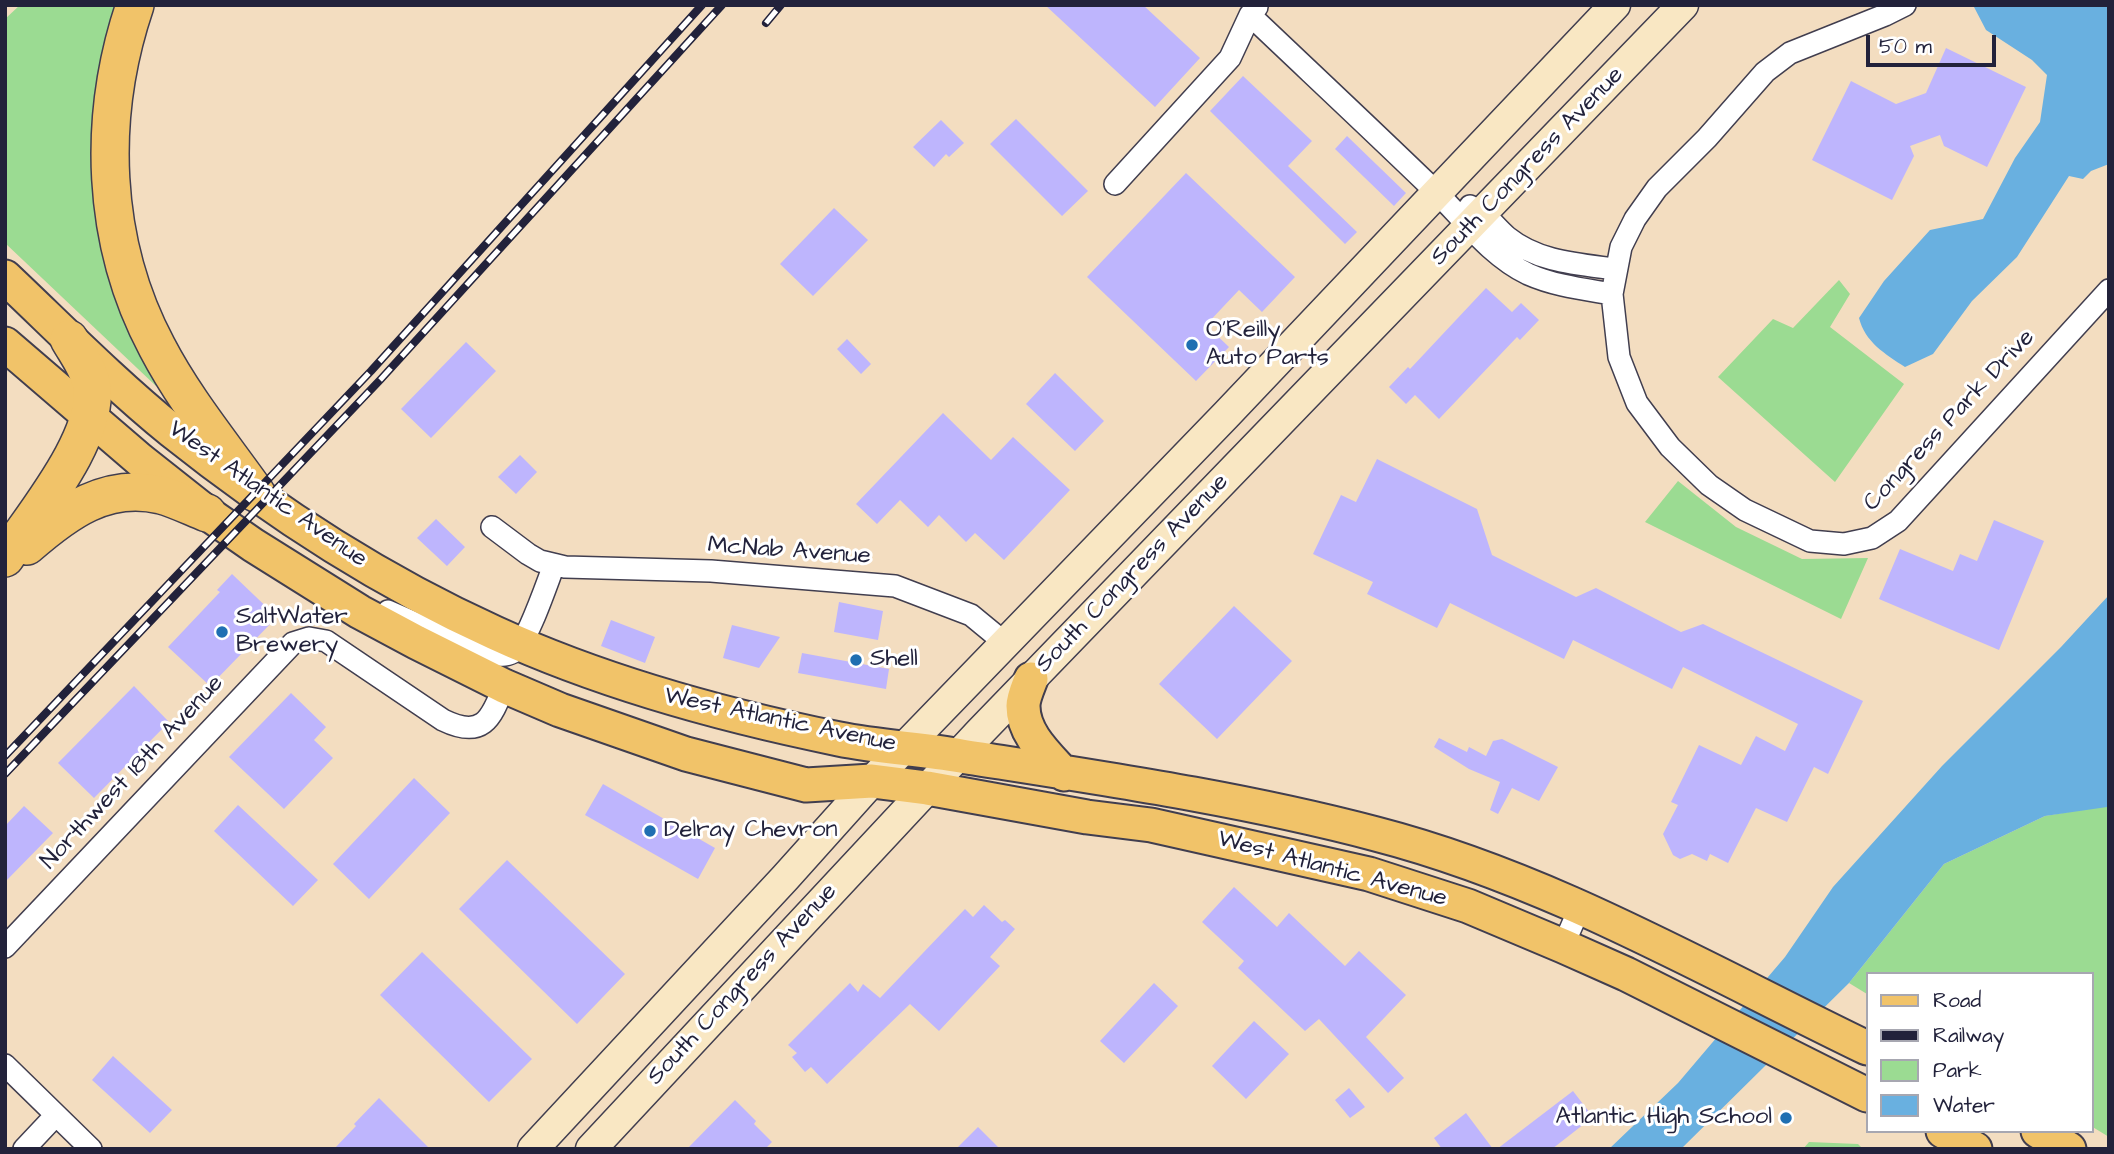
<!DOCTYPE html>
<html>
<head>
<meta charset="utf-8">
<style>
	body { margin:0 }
	#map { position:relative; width:2114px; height:1154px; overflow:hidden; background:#f3ddc0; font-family:"Architects Daughter",sans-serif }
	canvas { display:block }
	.frame { position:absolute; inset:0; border:7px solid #22223b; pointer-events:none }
	.legend { position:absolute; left:1866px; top:972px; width:228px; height:161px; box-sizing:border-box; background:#fff; border:2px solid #a7a7b1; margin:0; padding:9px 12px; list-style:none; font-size:21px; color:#22223b }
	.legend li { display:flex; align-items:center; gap:14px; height:35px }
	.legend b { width:35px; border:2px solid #a7a7b1 }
	.scale { position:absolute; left:1866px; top:35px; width:130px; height:32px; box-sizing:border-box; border:4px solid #22223b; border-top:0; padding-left:9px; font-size:21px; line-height:24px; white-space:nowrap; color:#22223b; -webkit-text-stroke:5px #fff; paint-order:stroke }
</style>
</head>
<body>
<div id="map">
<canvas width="2114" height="1154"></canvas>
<div class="frame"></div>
<ul class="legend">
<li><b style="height:9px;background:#f1c369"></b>Road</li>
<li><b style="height:9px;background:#22223b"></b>Railway</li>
<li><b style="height:19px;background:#9bdb92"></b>Park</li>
<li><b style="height:19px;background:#69b0e0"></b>Water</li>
</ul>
<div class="scale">50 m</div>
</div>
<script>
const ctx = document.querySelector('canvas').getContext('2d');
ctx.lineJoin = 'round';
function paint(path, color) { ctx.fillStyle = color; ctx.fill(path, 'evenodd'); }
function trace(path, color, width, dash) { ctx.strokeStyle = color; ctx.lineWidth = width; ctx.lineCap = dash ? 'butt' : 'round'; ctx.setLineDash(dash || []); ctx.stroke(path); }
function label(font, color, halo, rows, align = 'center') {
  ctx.font = font + ' "Architects Daughter",sans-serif'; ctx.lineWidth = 6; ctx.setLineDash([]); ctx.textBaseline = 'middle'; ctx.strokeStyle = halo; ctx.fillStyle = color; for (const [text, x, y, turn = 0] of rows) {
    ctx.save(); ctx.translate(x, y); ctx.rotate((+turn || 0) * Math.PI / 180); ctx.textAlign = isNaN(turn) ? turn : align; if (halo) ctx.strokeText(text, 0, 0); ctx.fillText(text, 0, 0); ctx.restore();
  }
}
const green = new Path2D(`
	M 20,5 L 119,5 L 103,58 L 164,383 L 156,386 L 5,243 L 5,19 Z
	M 1839,280 L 1850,294 L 1830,327 L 1904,384 L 1835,482 L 1718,377 L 1773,319 L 1793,328 Z
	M 1678,481 L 1736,527 L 1802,559 L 1868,558 L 1841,619 L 1645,522 Z
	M 2109,805 L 2109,1137 L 2091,1126 L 2091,974 L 1867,974 L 1867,994 L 1849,983 L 1944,864 L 2045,816 Z
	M 1809,1142 L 1858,1144 L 1863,1149 L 1803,1149 Z`);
const water = new Path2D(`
	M 1976,5 L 2109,5 L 2109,164 L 2091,171 L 2083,179 L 2069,176 L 2017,257 L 1972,301 L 1933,354 L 1905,367 C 1885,354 1865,342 1859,318 L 1884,281 L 1930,230 L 1983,219 L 2015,158 L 2040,122 L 2047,75 L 2032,60 L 1986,30 L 1974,7 Z
	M 2109,595 L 2107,807 L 2045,816 L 1944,864 L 1849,983 L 1681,1149 L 1609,1149 L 1678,1083 L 1785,957 L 1833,887 L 1942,766 L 2061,647 Z`);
const building = new Path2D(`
	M 1045,5 L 1143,5 L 1200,58 L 1155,107 Z
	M 1946,48 L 2026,87 L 1987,167 L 1944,146 L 1940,135 L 1910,146 L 1914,156 L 1892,200 L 1812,160 L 1851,81 L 1896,104 L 1926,93 Z
	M 1243,76 L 1312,141 L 1288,166 L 1357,232 L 1345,244 L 1210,111 Z
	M 1016,119 L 1088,191 L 1062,216 L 990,144 Z
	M 941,120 L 964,143 L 949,157 L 946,154 L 934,167 L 913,147 Z
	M 1347,136 L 1406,193 L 1394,206 L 1335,149 Z
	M 1186,173 L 1295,277 L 1262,312 L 1239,290 L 1206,325 L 1229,347 L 1196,381 L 1087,277 Z
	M 834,208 L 868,240 L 813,296 L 780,264 Z
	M 1486,288 L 1512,312 L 1521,303 L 1539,320 L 1520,340 L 1517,337 L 1439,419 L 1415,395 L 1406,404 L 1389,387 L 1408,367 L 1410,369 Z
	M 847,339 L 871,364 L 861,374 L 837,349 Z
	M 466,342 L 496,371 L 431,438 L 401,409 Z
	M 1055,373 L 1104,421 L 1075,451 L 1026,404 Z
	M 943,413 L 991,460 L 1013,437 L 1070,490 L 1004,560 L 975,533 L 966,542 L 939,515 L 928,527 L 900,500 L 877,524 L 856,504 Z
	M 520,455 L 537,472 L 516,494 L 498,477 Z
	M 1377,459 L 1477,509 L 1492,555 L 1576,597 L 1596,588 L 1681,632 L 1703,624 L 1863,701 L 1828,774 L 1814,767 L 1787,822 L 1756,808 L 1728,863 L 1710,854 L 1707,861 L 1692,854 L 1680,859 L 1673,855 L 1663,834 L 1678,805 L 1671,802 L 1699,745 L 1741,765 L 1756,736 L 1785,751 L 1798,724 L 1683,667 L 1672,689 L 1573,640 L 1564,659 L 1450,603 L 1437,628 L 1367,594 L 1373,582 L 1313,554 L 1341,495 L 1356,502 Z
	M 436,519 L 465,547 L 447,566 L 417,538 Z
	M 1994,520 L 2044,541 L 1999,650 L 1879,599 L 1900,549 L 1953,571 L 1960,554 L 1977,561 Z
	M 232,574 L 277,617 L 210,686 L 168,647 L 220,592 L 217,590 Z
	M 839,602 L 883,611 L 878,640 L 834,632 Z
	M 1234,606 L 1292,661 L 1217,739 L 1159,684 Z
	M 611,620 L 655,637 L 645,663 L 601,646 Z
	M 732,625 L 780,637 L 759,668 L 723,658 Z
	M 802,653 L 889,669 L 886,689 L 798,673 Z
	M 134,686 L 169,722 L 94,798 L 58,763 Z
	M 291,693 L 326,727 L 314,740 L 333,758 L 284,809 L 229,757 Z
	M 1439,738 L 1467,752 L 1469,747 L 1486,756 L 1493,741 L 1502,739 L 1558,767 L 1539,801 L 1512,788 L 1498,814 L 1490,810 L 1500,782 L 1469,769 L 1434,747 Z
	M 414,778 L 450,813 L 369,899 L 333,864 Z
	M 603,784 L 715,848 L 698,879 L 585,815 Z
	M 238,805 L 318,880 L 293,906 L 214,831 Z
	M 24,806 L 53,833 L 5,882 L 5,826 Z
	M 507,860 L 625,974 L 577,1024 L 459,909 Z
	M 1234,887 L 1277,927 L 1289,913 L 1345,966 L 1359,951 L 1406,995 L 1366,1037 L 1404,1078 L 1388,1093 L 1319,1019 L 1305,1031 L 1238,968 L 1244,961 L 1202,922 Z
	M 984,905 L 1002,922 L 1005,920 L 1015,929 L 990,957 L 1000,966 L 939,1031 L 910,1004 L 827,1084 L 811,1067 L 805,1072 L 792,1057 L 797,1053 L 788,1045 L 850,983 L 858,992 L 863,984 L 880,998 L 965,909 L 973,917 Z
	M 422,952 L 532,1059 L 489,1102 L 380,995 Z
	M 1154,983 L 1178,1006 L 1124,1063 L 1100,1041 Z
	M 1254,1021 L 1289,1054 L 1246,1099 L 1212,1066 Z
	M 113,1056 L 172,1110 L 150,1133 L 92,1080 Z
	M 1349,1088 L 1365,1107 L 1350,1118 L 1335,1100 Z
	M 1573,1091 L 1593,1117 L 1552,1149 L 1497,1149 Z
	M 379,1098 L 430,1149 L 334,1149 L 356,1126 L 354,1124 Z
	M 735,1100 L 756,1121 L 754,1124 L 772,1142 L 765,1149 L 687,1149 Z
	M 1466,1113 L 1493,1149 L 1442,1149 L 1434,1138 Z
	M 978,1127 L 1000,1149 L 956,1149 Z`);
const street = new Path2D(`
	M 1905,5 L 1885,15 L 1790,53 L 1765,72 L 1707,138 L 1657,188 L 1635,219 L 1621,247 L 1612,294 L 1619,357 L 1637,403 L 1670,447 L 1709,485 L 1745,510 L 1810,541 L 1844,544 L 1872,538 L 1898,521 L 2109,290
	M 1250,15 C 1311,73 1372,130 1433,189 C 1462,217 1490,256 1528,274 C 1555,286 1583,289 1612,294
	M 1115,184 L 1230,58 L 1250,15 L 1257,7
	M 1470,206 C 1488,214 1493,225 1507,237 C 1538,262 1577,264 1615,269
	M 492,527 L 528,554 L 540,561 L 565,567 L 711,571 L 895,586 L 971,615 L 1005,643
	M 388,611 L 488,655 C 497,655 507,657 515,651 C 528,640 547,583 554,565
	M 1563,946 L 1580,907
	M 5,947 L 293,643 L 309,638 L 326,641 L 443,720 C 482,739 491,720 504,686
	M 5,1065 L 91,1149
	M 24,1149 L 56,1115`);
const secondary = new Path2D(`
	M 533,1149 L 785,878 L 872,781 L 1226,415 L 1615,5
	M 591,1149 L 980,732 L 1683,5`);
const primary = new Path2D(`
	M 5,277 C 60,329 113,383 172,431 C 271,510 380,581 495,633 C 604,683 721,715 839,739 C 879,747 921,749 961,756 C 1100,778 1240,798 1376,834 C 1550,879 1707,971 1867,1048
	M 5,344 L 140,460 L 207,513 L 253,545 L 360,612 L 416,642 L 504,686 L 560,710 L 686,754 L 806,785 L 872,781 L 927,788 L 1087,817 L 1151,825 L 1369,874 L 1468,906 L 1563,946 L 1626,974 L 1867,1095
	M 1031,679 C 1028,687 1023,698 1023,706 C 1023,734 1047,755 1064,774
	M 1943,1131 L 1975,1149
	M 2038,1131 L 2069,1149`);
const highway = new Path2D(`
	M 135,5 C 97,117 101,242 157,347 C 184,399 222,445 256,493
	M 27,546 C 66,512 106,482 161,495 C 176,499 192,507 207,513
	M 5,558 C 33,516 103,433 91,382 C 87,366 77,353 69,339`);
const rail = new Path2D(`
	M 766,23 L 781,5
	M 5,756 L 371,371 L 702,5
	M 5,774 L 381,379 L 722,5`);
const markers = [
	[1192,345,7,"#1f6fb2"],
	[222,632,7,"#1f6fb2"],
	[856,660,7,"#1f6fb2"],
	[650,831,7,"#1f6fb2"],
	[1786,1118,7,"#1f6fb2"]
];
const streetNames = [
	["South Congress Avenue",1528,167,-46],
	["Congress Park Drive",1950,421,-47],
	["West Atlantic Avenue",267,495,35],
	["McNab Avenue",789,552,4],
	["South Congress Avenue",1133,574,-46],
	["West Atlantic Avenue",780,721,12],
	["Northwest 18th Avenue",133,773,-47],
	["West Atlantic Avenue",1332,870,15],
	["South Congress Avenue",743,985,-47]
];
const poiNames = [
	["O'Reilly",1206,331],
	["Auto Parts",1206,359],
	["SaltWater",236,618],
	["Brewery",236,646],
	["Shell",870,660],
	["Delray Chevron",664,831],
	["Atlantic High School",1772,1118,"right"]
];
paint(green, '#9bdb92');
paint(water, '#69b0e0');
paint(building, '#beb5fd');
trace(street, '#413e4f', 24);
trace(secondary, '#413e4f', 33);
trace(primary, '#413e4f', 37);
trace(highway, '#413e4f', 40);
trace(street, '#fff', 21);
trace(secondary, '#f9e7c3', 30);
trace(primary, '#f1c369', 33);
trace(highway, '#f1c369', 37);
trace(rail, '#22223b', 8);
trace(rail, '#fff', 5, [16]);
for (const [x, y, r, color] of markers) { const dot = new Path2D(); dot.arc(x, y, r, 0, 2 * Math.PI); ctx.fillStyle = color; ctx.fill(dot); trace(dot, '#fff', 2.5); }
label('24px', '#22223b', '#fff', streetNames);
label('24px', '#22223b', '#fff', poiNames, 'left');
</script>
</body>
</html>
